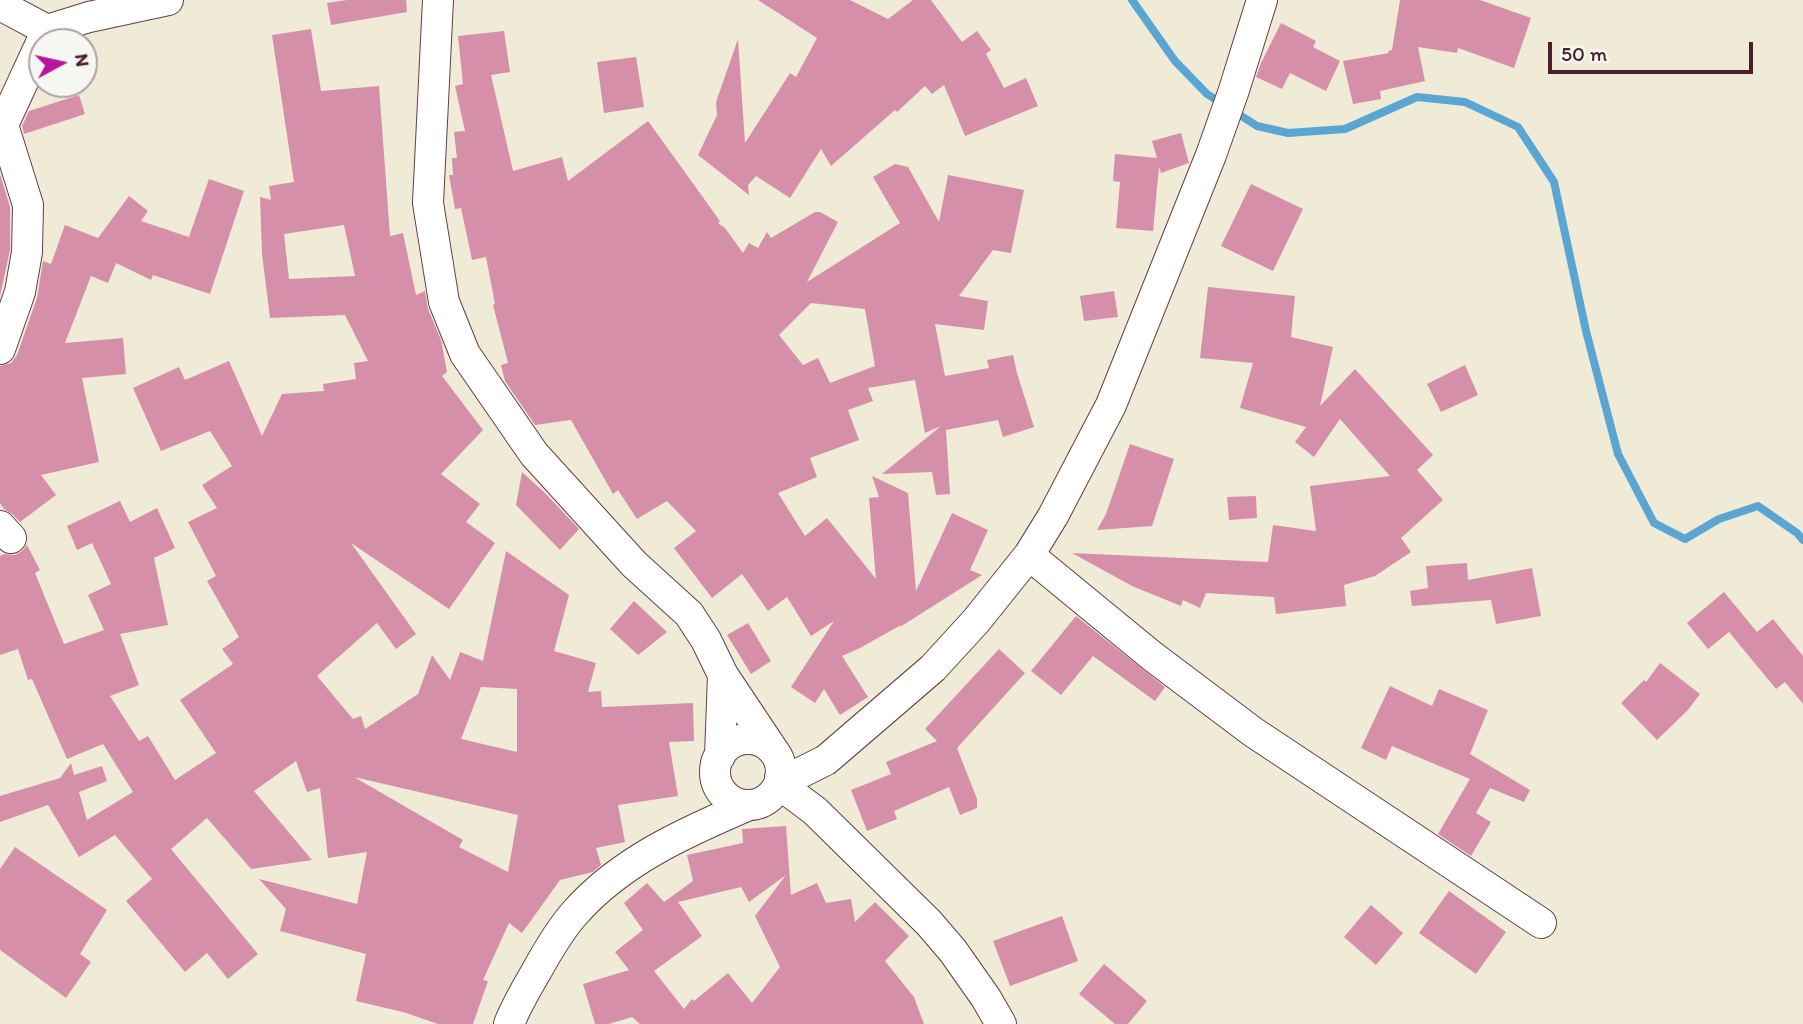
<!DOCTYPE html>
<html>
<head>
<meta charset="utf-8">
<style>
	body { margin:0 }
	#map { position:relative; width:1803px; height:1024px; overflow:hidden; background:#f0ebd7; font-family:Itim,sans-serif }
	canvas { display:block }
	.north { position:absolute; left:28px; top:28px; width:70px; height:70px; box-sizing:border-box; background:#f6f6f2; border:2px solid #b1a0a2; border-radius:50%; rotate:82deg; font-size:19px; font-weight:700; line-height:28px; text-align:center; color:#4a1f2b }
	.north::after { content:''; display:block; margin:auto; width:24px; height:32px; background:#b5179e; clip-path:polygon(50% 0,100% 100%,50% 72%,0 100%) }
	.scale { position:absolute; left:1548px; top:42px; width:205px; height:32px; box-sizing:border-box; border:4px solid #4a1f2b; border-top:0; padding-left:9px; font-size:21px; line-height:24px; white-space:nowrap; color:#4a1f2b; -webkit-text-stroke:5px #f6f6f2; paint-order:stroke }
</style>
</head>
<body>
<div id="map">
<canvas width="1803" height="1024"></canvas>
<div class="north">N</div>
<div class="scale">50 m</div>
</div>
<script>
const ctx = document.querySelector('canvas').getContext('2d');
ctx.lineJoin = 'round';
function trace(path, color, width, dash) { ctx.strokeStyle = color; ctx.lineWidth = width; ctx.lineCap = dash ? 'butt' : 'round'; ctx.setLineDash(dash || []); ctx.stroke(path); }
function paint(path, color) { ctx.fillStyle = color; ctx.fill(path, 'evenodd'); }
const stream = new Path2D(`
	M 1132,0 L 1175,61 L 1207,94 L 1257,126 L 1288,133 L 1345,129 L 1417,97 L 1465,102 L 1518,127 L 1554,182 L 1586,331 L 1618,454 L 1654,523 L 1685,539 L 1719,519 L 1758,506 L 1797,533 L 1803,540`);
const building = new Path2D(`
	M 347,0 L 406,0 L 407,12 L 331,25 L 327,3 Z
	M 758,0 L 850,0 L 888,19 L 913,0 L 931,0 L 962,42 L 977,31 L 991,50 L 986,54 L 1004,88 L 1026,78 L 1038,106 L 965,136 L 944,85 L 932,94 L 925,86 L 897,112 L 895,110 L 831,166 L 821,149 L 790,198 L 756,176 L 748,185 L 749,195 L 698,155 L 717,115 L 716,102 L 738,39 L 745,143 L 790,73 L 796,77 L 817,38 Z
	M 1400,0 L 1480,0 L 1531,18 L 1514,68 L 1458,48 L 1457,53 L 1418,47 L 1425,81 L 1380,91 L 1381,99 L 1353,104 L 1343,61 L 1389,53 L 1388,51 L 1392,50 Z
	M 1281,23 L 1316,41 L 1313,47 L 1340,61 L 1326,91 L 1290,73 L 1282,89 L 1256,77 L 1261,63 Z
	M 311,29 L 321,91 L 379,86 L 390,236 L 403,233 L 416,295 L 425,291 L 428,309 L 441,340 L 447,372 L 442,376 L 483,430 L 441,474 L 480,504 L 466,522 L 495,543 L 449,609 L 351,543 L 416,634 L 396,649 L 377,623 L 317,676 L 353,719 L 361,716 L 365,729 L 418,694 L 432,655 L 450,680 L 460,652 L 483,661 L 506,551 L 569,595 L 554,651 L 596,663 L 588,692 L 601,691 L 602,707 L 693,703 L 694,741 L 669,742 L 678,796 L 618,805 L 625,842 L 596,848 L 601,865 L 593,872 L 560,880 L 522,933 L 509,923 L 483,980 L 488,981 L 473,1024 L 438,1024 L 403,1012 L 356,1001 L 366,954 L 280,931 L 286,909 L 259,879 L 357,904 L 367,852 L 328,858 L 320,788 L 307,792 L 296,761 L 254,791 L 312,860 L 251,869 L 207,818 L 171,849 L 258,954 L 228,979 L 207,953 L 185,972 L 126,901 L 152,879 L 115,835 L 79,857 L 48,805 L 0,822 L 0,796 L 60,778 L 71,763 L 74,775 L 102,766 L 107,781 L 79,792 L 87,820 L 133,792 L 103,744 L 67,759 L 32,679 L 28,680 L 18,649 L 0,655 L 0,556 L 4,554 L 15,555 L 22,551 L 27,545 L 40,570 L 35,573 L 64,644 L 104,630 L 88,595 L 111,584 L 92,543 L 77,550 L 67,526 L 120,501 L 130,522 L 157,508 L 175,548 L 154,558 L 168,625 L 120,634 L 139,685 L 110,696 L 139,741 L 148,736 L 175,780 L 216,753 L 180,700 L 233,664 L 222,649 L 239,637 L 207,581 L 216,576 L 188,522 L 217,508 L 202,485 L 232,466 L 210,431 L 161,451 L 133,388 L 179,367 L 185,380 L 229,361 L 262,436 L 282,394 L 324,391 L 323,384 L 356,379 L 354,363 L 368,361 L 345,315 L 270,318 L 262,254 L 260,197 L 271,200 L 269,186 L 294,182 L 272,35 ZM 344,225 L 355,276 L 289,279 L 284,234 ZM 481,687 L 517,689 L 517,752 L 461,739 ZM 354,777 L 518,815 L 508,872 L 459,847 L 463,840 Z
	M 504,31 L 510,72 L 491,75 L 513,171 L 562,157 L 568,181 L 648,121 L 720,221 L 718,223 L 725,228 L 743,253 L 749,243 L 758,248 L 767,232 L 771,238 L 815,212 L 820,212 L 838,222 L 807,282 L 900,223 L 873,177 L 895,164 L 908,167 L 939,222 L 948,175 L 1024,190 L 1011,253 L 993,250 L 959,296 L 988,301 L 984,330 L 935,324 L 945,376 L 989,368 L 987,360 L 1013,355 L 1017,373 L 1034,427 L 1003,437 L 998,420 L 946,430 L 950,494 L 936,495 L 932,472 L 882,474 L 941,426 L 925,433 L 915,380 L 868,388 L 873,401 L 848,410 L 859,440 L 810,458 L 817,477 L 778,493 L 805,536 L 827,518 L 876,579 L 869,498 L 879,497 L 872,476 L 908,493 L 916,591 L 952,513 L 988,530 L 970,570 L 982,575 L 900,627 L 901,625 L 860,648 L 842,656 L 868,697 L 840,715 L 824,689 L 815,703 L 791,687 L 834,621 L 811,636 L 787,597 L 768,611 L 742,574 L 712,598 L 674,548 L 696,531 L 667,501 L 637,519 L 618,490 L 613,494 L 571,420 L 535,425 L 505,381 L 501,365 L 508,363 L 493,305 L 495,304 L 486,257 L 472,260 L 461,208 L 455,209 L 449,175 L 453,175 L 452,158 L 457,158 L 454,132 L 465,131 L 455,86 L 463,84 L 458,36 ZM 811,303 L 865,309 L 875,366 L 830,383 L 818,358 L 803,365 L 779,335 Z
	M 636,57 L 644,107 L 604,113 L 597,62 Z
	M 79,95 L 85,114 L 24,134 L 22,126 L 29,111 Z
	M 1181,133 L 1189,163 L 1161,173 L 1159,167 L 1153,231 L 1116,228 L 1120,182 L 1113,181 L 1115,154 L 1157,158 L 1152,141 Z
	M 0,174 L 10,207 L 10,250 L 0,296 Z
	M 209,179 L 244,191 L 210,294 L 153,275 L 151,280 L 116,263 L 108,283 L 91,276 L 65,343 L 123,338 L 126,374 L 82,378 L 99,462 L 41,475 L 56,495 L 20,522 L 12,514 L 4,509 L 0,503 L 0,366 L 11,363 L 17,355 L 37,298 L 43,261 L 51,264 L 65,225 L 98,238 L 129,196 L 148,211 L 141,221 L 189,237 Z
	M 1251,184 L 1303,209 L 1273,271 L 1221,246 Z
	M 1208,287 L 1295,296 L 1291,337 L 1333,347 L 1320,406 L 1355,369 L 1433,455 L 1417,470 L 1443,500 L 1401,538 L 1411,552 L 1375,576 L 1344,585 L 1346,606 L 1276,614 L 1274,597 L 1206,593 L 1200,608 L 1183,600 L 1181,606 L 1132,586 L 1072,553 L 1268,562 L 1273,525 L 1316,531 L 1310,486 L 1390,476 L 1340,419 L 1314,457 L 1295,442 L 1306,427 L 1240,408 L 1253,363 L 1200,358 Z
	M 1114,291 L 1118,317 L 1084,321 L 1080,296 Z
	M 1465,365 L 1478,395 L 1441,412 L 1427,384 Z
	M 1130,444 L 1174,459 L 1152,526 L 1097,530 L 1106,514 Z
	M 522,472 L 546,494 L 579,529 L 560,550 L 516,505 Z
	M 1256,496 L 1257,518 L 1229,520 L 1227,497 Z
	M 1467,563 L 1468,580 L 1532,568 L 1541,616 L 1496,624 L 1491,600 L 1412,606 L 1410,591 L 1428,588 L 1426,566 Z
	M 1724,592 L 1757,632 L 1773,619 L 1803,656 L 1803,704 L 1785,682 L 1776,689 L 1729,632 L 1708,649 L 1687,623 Z
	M 634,601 L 667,632 L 638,655 L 610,629 Z
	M 1076,616 L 1165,687 L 1155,701 L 1093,656 L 1061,695 L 1031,671 Z
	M 748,623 L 771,661 L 751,674 L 727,635 Z
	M 999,649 L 1025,673 L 957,748 L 977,799 L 977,808 L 960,815 L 949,787 L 894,811 L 897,819 L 867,831 L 851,790 L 891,774 L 886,762 L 937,741 L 925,729 Z
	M 1660,663 L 1700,694 L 1688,710 L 1657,740 L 1621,703 L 1644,680 L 1646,682 Z
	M 1390,686 L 1432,706 L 1439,689 L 1488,710 L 1470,754 L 1530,790 L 1524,802 L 1490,788 L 1476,813 L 1491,822 L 1471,856 L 1438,834 L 1470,779 L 1392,746 L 1386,760 L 1361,748 Z
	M 786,826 L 791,895 L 817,883 L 826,903 L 851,899 L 855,922 L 875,902 L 909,936 L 885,961 L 914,997 L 924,1024 L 640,1024 L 632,1017 L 609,1024 L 595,1024 L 583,984 L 629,970 L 615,952 L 643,930 L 624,903 L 647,883 L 664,902 L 693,881 L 687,855 L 743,843 L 742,829 ZM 786,875 L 755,916 L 780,967 L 752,1003 L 728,973 L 694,1001 L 692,999 L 684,1009 L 654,971 L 702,936 L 678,902 L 741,887 L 749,902 Z
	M 15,847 L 107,910 L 80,954 L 91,962 L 66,998 L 0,950 L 0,869 Z
	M 1449,891 L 1506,932 L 1476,974 L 1419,933 Z
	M 1371,905 L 1403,933 L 1376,965 L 1344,937 Z
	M 1062,916 L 1078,961 L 1010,986 L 993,941 Z
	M 1104,964 L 1147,1001 L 1128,1024 L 1115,1024 L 1079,994 Z`);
const minor = new Path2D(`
	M 438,0 L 428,203 L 444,302 L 465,354 L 534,454 L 634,564 L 689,614 L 706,640 L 723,675 L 775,753
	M 0,5 L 47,30 L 89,17 L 168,0
	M 0,349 L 20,292 L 27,252 L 28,205 L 3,125 L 47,30
	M 0,526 L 11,538
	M 1029,555 L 1152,656 L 1253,732 L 1541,923
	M715 772a33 33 0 1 1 66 0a33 33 0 1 1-66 0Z
	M 720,756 L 723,675
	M 780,777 L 796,775 L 826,760 L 933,668 L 976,621 L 1029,555 L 1053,516 L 1111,405 L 1211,155 L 1234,90 L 1262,0
	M 779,784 L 815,811 L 929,923 L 953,951 L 986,998 L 1001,1024
	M 509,1024 C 516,1006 526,989 536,972 C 547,952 559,931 574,914 C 620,861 686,832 749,805`);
trace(stream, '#5aa5d2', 8);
paint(building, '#d68fa9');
trace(minor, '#633e45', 32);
trace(minor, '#fff', 30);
</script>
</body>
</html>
